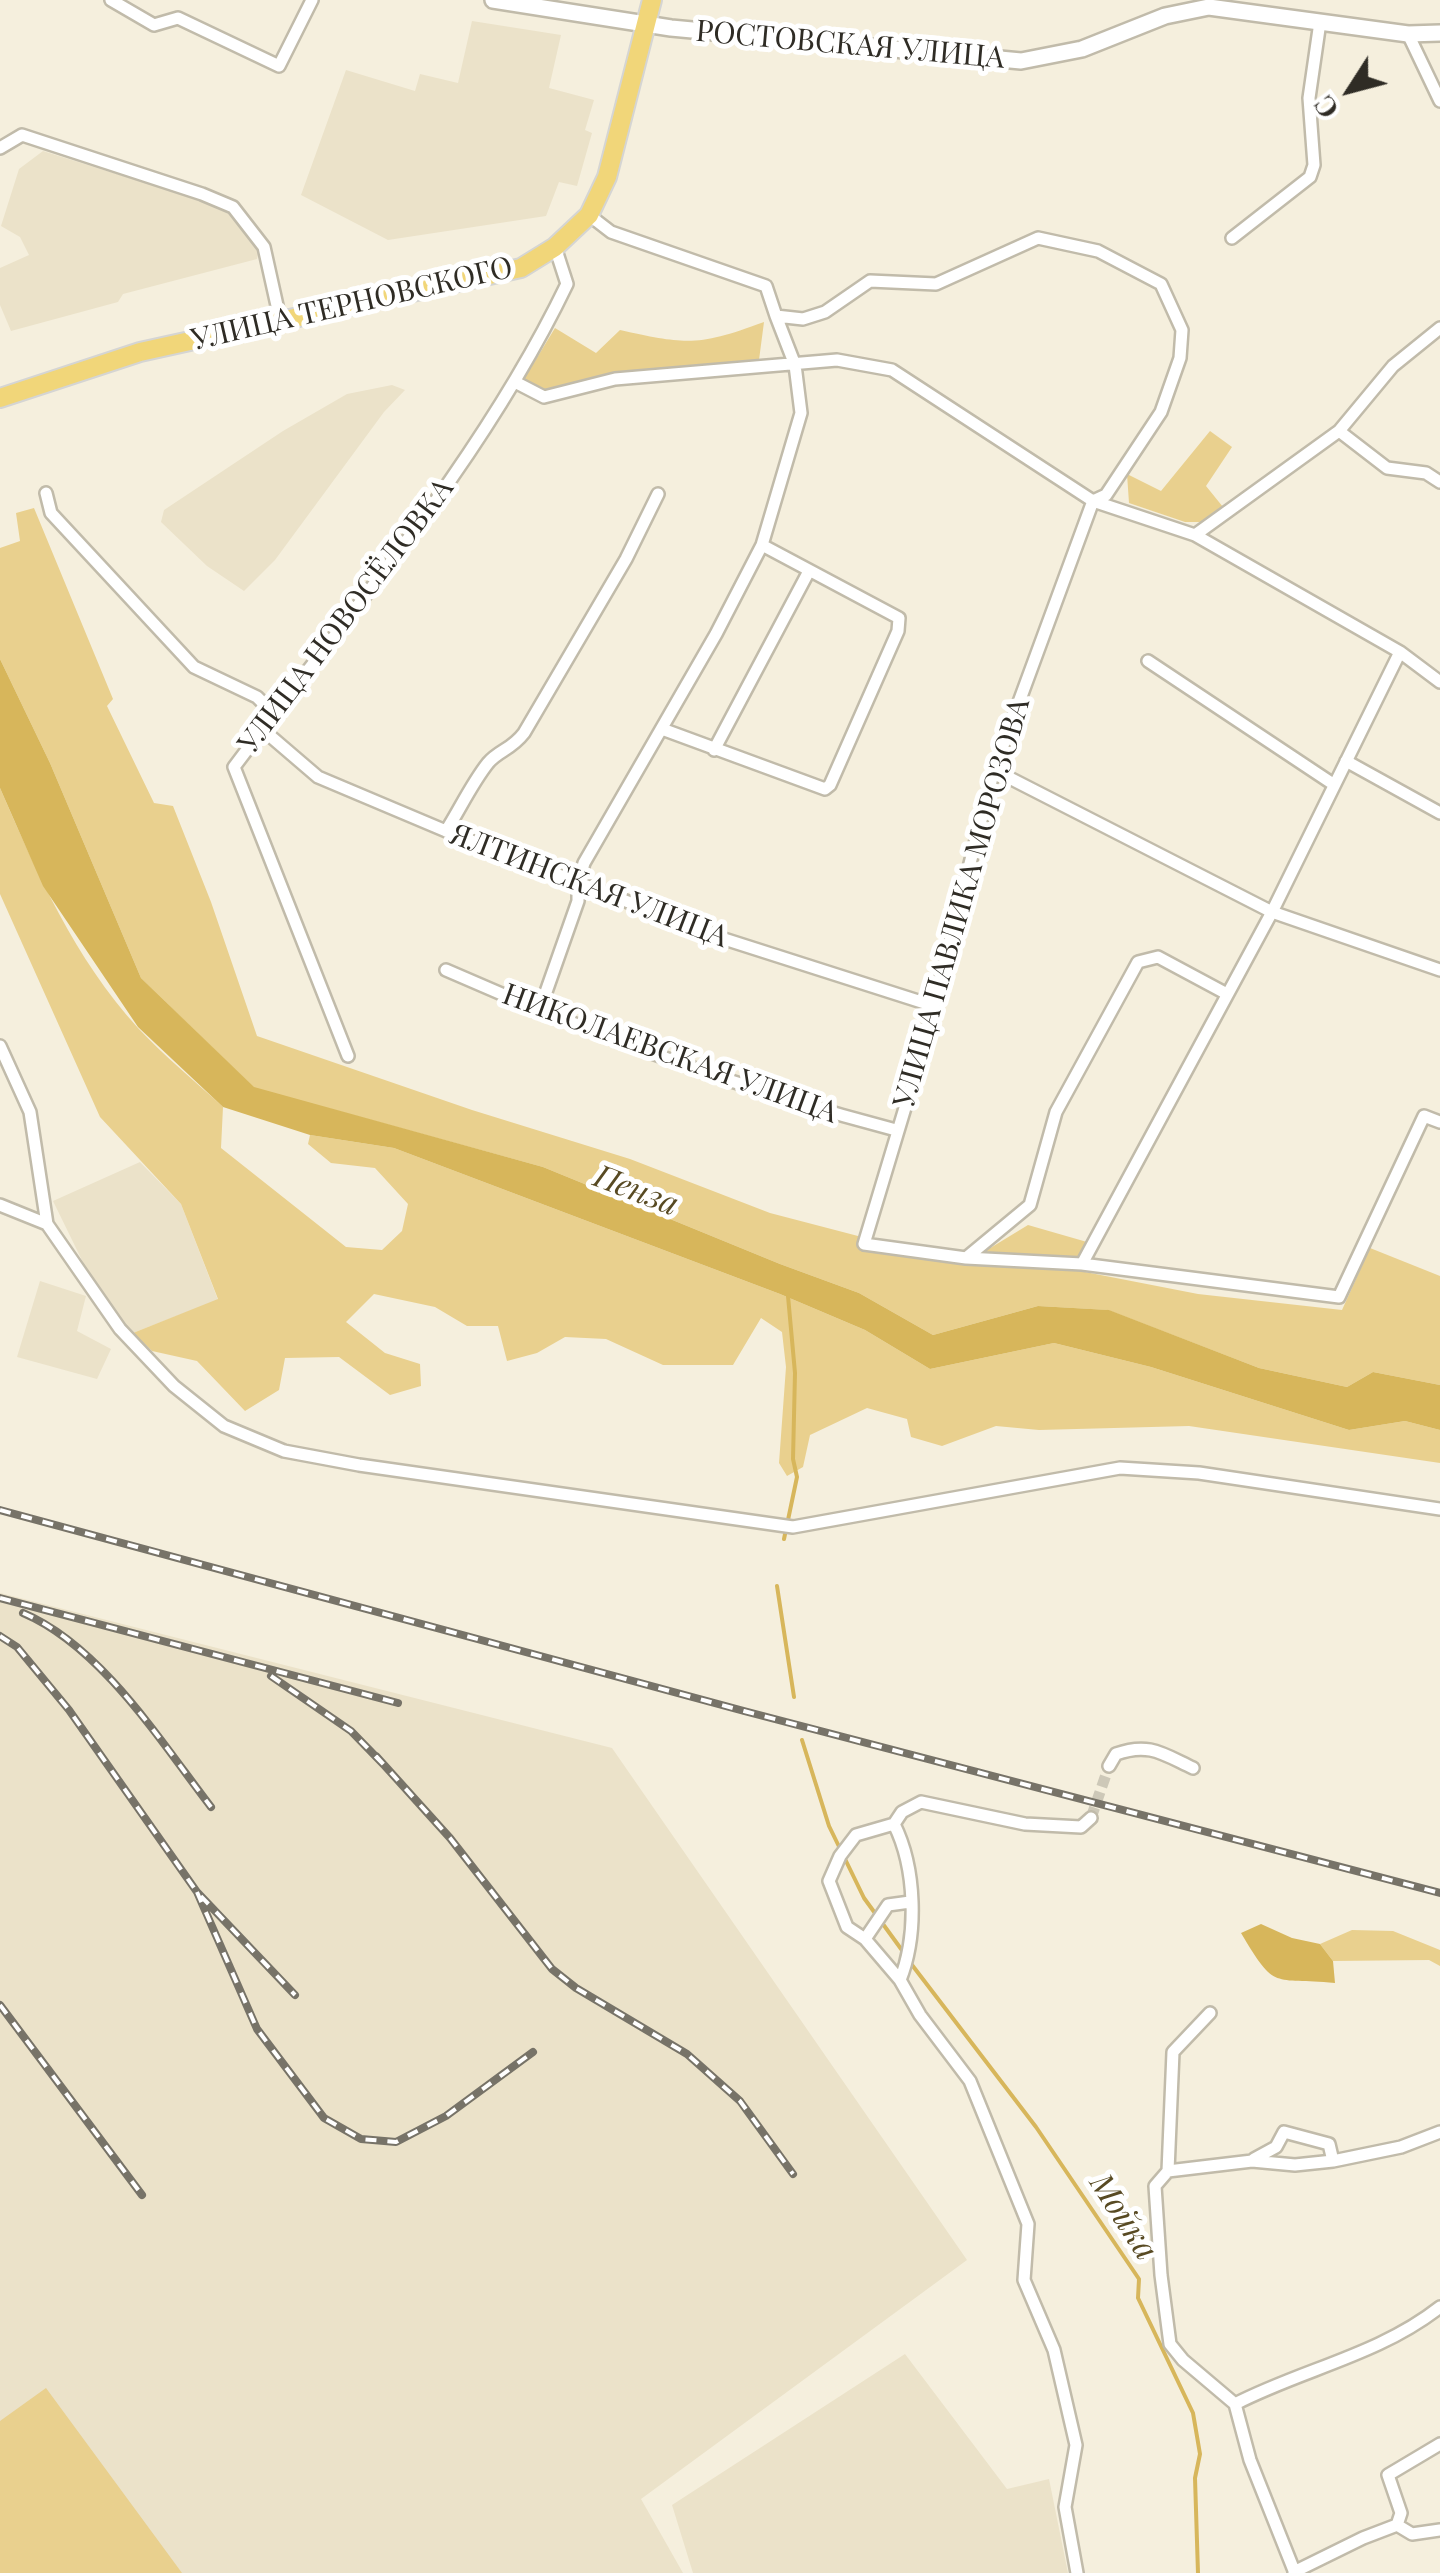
<!DOCTYPE html>
<html>
<head>
<meta charset="utf-8">
<style>
	body { margin:0 }
	#map { position:relative; width:1440px; height:2573px; overflow:hidden; background:#f5efdd; font-family:"Playfair Display",serif }
	canvas { display:block }
	.north { position:absolute; left:1300px; top:40px; width:100px; height:100px; -webkit-text-stroke:8px #fff; paint-order:stroke; rotate:234deg; font-size:28px; font-weight:700; line-height:40px; text-align:center; color:#2f2c25 }
	.north::after { content:''; display:block; margin:auto; width:35px; height:45px; background:#2f2c25; clip-path:polygon(50% 0,100% 100%,50% 72%,0 100%) }
</style>
</head>
<body>
<div id="map">
<canvas width="1440" height="2573"></canvas>
<div class="north">С</div>
</div>
<script>
const ctx = document.querySelector('canvas').getContext('2d');
ctx.lineJoin = 'round';
function paint(path, color) { ctx.fillStyle = color; ctx.fill(path, 'evenodd'); }
function trace(path, color, width, dash) { ctx.strokeStyle = color; ctx.lineWidth = width; ctx.lineCap = dash ? 'butt' : 'round'; ctx.setLineDash(dash || []); ctx.stroke(path); }
function label(font, color, halo, rows, align = 'center') {
  ctx.font = font + ' "Playfair Display",serif'; ctx.lineWidth = 10; ctx.setLineDash([]); ctx.textBaseline = 'middle'; ctx.strokeStyle = halo; ctx.fillStyle = color; for (const [text, x, y, turn = 0] of rows) {
    ctx.save(); ctx.translate(x, y); ctx.rotate((+turn || 0) * Math.PI / 180); ctx.textAlign = isNaN(turn) ? turn : align; if (halo) ctx.strokeText(text, 0, 0); ctx.fillText(text, 0, 0); ctx.restore();
  }
}
const built = new Path2D(`
	M 472,21 L 561,35 L 549,88 L 594,100 L 585,130 L 592,133 L 577,186 L 559,182 L 546,216 L 388,240 L 301,195 L 346,70 L 415,91 L 420,74 L 458,83 Z
	M 43,151 L 200,200 L 230,213 L 260,247 L 257,259 L 123,294 L 118,302 L 11,331 L 0,305 L 0,268 L 29,255 L 20,237 L 1,226 L 19,169 Z
	M 392,385 L 405,390 L 384,412 L 275,560 L 244,591 L 207,566 L 161,522 L 164,510 L 283,431 L 347,394 Z
	M 140,1162 L 181,1204 L 218,1300 L 133,1333 L 97,1291 L 53,1201 Z
	M 40,1281 L 86,1296 L 77,1331 L 111,1349 L 97,1379 L 17,1357 Z
	M 0,1593 L 612,1748 L 967,2260 L 641,2499 L 683,2573 L 0,2573 Z
	M 905,2354 L 1007,2489 L 1049,2479 L 1068,2573 L 693,2573 L 672,2505 Z`);
const green = new Path2D(`
	M 764,322 L 759,360 L 722,367 L 615,374 L 546,391 L 524,379 L 555,328 L 596,353 L 620,330 C 687,345 699,346 764,322 Z
	M 1210,431 L 1232,447 L 1206,486 L 1223,507 L 1202,522 L 1185,522 L 1129,503 L 1127,474 L 1161,491 Z
	M 34,508 L 113,699 L 107,706 L 154,803 L 173,806 L 211,902 L 257,1036 L 472,1110 L 630,1159 L 770,1213 L 858,1236 L 860,1249 L 964,1264 L 1028,1225 L 1087,1242 L 1080,1271 L 1198,1294 L 1342,1310 L 1370,1248 L 1440,1276 L 1440,1385 L 1373,1372 L 1347,1387 L 1259,1368 L 1108,1310 L 1038,1306 L 933,1335 L 859,1293 L 780,1264 L 543,1167 L 254,1088 L 141,978 L 50,763 L 0,659 L 0,548 L 20,541 L 16,513 Z
	M 0,788 C 37,873 75,959 138,1028 C 164,1056 195,1081 223,1107 L 221,1148 L 346,1247 L 382,1250 L 402,1231 L 408,1204 L 375,1168 L 331,1163 L 308,1144 L 310,1135 L 394,1148 L 780,1294 L 865,1330 L 930,1369 L 1054,1343 L 1151,1367 L 1349,1430 L 1405,1421 L 1440,1430 L 1440,1463 L 1189,1426 L 1039,1430 L 996,1426 L 942,1446 L 911,1437 L 907,1419 L 867,1408 L 810,1435 L 803,1467 L 787,1476 L 779,1463 L 786,1367 L 782,1332 L 761,1318 L 733,1365 L 663,1365 L 606,1339 L 565,1337 L 537,1353 L 507,1361 L 498,1326 L 467,1326 L 435,1307 L 374,1294 L 346,1322 L 385,1353 L 420,1364 L 421,1386 L 390,1395 L 339,1357 L 285,1358 L 279,1390 L 245,1411 L 197,1361 L 152,1351 L 133,1333 L 218,1299 L 181,1204 L 100,1117 L 0,894 Z
	M 1352,1930 L 1393,1931 L 1440,1950 L 1440,1966 L 1429,1960 L 1333,1961 L 1320,1944 Z
	M 46,2388 L 182,2573 L 0,2573 L 0,2421 Z`);
const water = new Path2D(`
	M 0,659 L 50,763 L 141,978 L 254,1087 L 543,1167 L 780,1264 L 859,1293 L 933,1335 L 1038,1306 L 1109,1310 L 1259,1368 L 1347,1387 L 1373,1372 L 1440,1385 L 1440,1430 L 1405,1421 L 1349,1430 L 1151,1367 L 1054,1343 L 930,1369 L 865,1330 L 780,1294 L 394,1148 L 310,1135 L 223,1107 L 138,1027 L 43,886 L 0,788 Z
	M 1261,1924 L 1292,1938 L 1320,1944 L 1333,1961 L 1335,1983 C 1272,1977 1276,1992 1241,1933 Z`);
const stream = new Path2D(`
	M 784,1539 L 797,1477 L 793,1459 L 795,1373 L 788,1296
	M 777,1586 L 794,1697
	M 802,1740 L 829,1826 L 864,1898 L 904,1953
	M 909,1961 L 1036,2127 L 1139,2279 L 1138,2298 L 1193,2413 L 1200,2454 L 1195,2478 L 1198,2573`);
const streetTunnel = new Path2D(`
	M 1091,1818 L 1109,1766`);
const street = new Path2D(`
	M 111,0 L 154,25 L 178,18 L 279,66 L 312,0
	M 1408,34 L 1440,101
	M 0,148 L 22,135 L 202,194 L 233,207 L 264,247 L 280,319
	M 589,215 L 611,232 L 766,286 L 776,316 L 803,319 L 825,312 L 870,281 L 936,284 L 1038,238 L 1098,251 L 1161,284 L 1182,330 L 1180,358 L 1161,412 L 1106,495 L 1093,501 L 994,770 L 920,1058 L 864,1244 L 966,1258 L 1082,1264 L 1339,1297 L 1424,1116 L 1440,1122
	M 1232,238 L 1310,177 L 1314,165 L 1309,98 L 1320,22
	M 515,382 L 544,397 L 615,379 L 837,360 L 892,370 L 1093,501 L 1195,535 L 1400,652 L 1440,682
	M 1339,431 L 1387,468 L 1426,473 L 1440,482
	M 46,493 L 51,513 L 194,667 L 257,697 L 274,714
	M 1195,535 L 1339,431 L 1393,366 L 1440,328
	M 1148,661 L 1333,784
	M 262,729 L 318,777 L 446,831 L 718,937 L 934,1006
	M 662,729 L 825,789 L 830,785 L 898,631 L 899,618 L 762,545
	M 714,750 L 809,571
	M 1346,761 L 1440,813
	M 994,770 L 1272,912 L 1440,970
	M 446,831 C 460,809 472,783 488,763 C 499,750 511,750 524,733 L 626,559 L 658,494
	M 446,970 C 591,1034 742,1090 896,1130
	M 540,1009 L 578,901 L 578,884 L 584,863 L 716,634 L 762,545 L 801,413 L 795,365 L 776,316
	M 0,1046 L 30,1112 L 47,1224 L 120,1329 L 174,1386 L 224,1426 L 284,1451 L 359,1465 L 793,1527 L 1120,1468 L 1199,1473 L 1440,1509
	M 348,1056 L 234,767 C 350,612 483,459 567,284 L 555,247
	M 0,1205 L 47,1224
	M 966,1258 L 1030,1205 L 1056,1112 L 1138,962 L 1158,957 L 1227,994
	M 1082,1264 L 1272,912 L 1400,652
	M 1109,1766 L 1116,1754 C 1149,1742 1163,1754 1193,1768
	M 894,1824 C 916,1868 918,1935 900,1980 L 920,2015 L 970,2081 L 1028,2224 L 1024,2280 L 1054,2350 L 1076,2445 L 1065,2507 L 1077,2573
	M 865,1939 L 888,1905 L 910,1902
	M 900,1980 L 865,1939 L 847,1927 L 829,1881 L 840,1856 L 856,1835 L 894,1824 L 902,1812 L 921,1802 L 1025,1824 L 1081,1827 L 1091,1818
	M 1254,2159 L 1276,2147 L 1284,2132 L 1329,2144 L 1333,2161
	M 1168,2171 L 1155,2186 L 1161,2275 L 1170,2344 L 1183,2360 L 1235,2404 L 1250,2460 L 1295,2573
	M 1168,2171 L 1252,2161 L 1295,2165 L 1333,2161 L 1401,2147 L 1440,2132
	M 1168,2171 L 1173,2052 L 1210,2013
	M 1235,2404 C 1303,2369 1379,2355 1440,2307
	M 1397,2525 L 1401,2513 L 1388,2475 L 1440,2444
	M 1294,2572 L 1363,2538 L 1397,2525 L 1412,2534 L 1440,2530`);
const secondary = new Path2D(`
	M 493,0 L 671,28 L 1021,61 L 1082,49 L 1165,16 L 1209,7 L 1408,34 L 1440,33`);
const primary = new Path2D(`
	M 0,398 L 140,352 L 521,268 L 555,247 L 589,215 L 607,177 L 652,0`);
const rail = new Path2D(`
	M 0,1510 L 744,1711 L 1440,1893
	M 0,1598 L 398,1703
	M 23,1613 C 101,1646 161,1742 211,1807
	M 0,1636 L 17,1647 L 69,1710 L 197,1892 L 295,1995
	M 271,1676 L 351,1731 L 384,1765
	M 376,1756 L 450,1838 L 552,1969 L 576,1988 L 687,2054 L 740,2101 L 793,2174
	M 197,1892 L 257,2029 L 324,2118 L 361,2139 L 396,2142 L 446,2116 L 533,2052
	M 0,2005 L 142,2195`);
const streetNames = [
	["РОСТОВСКАЯ УЛИЦА",850,45,5],
	["УЛИЦА ТЕРНОВСКОГО",352,304,-13],
	["УЛИЦА НОВОСЁЛОВКА",346,616,-53],
	["ЯЛТИНСКАЯ УЛИЦА",589,886,21],
	["УЛИЦА ПАВЛИКА МОРОЗОВА",962,903,-74],
	["НИКОЛАЕВСКАЯ УЛИЦА",670,1054,20]
];
const waterNames = [
	["Пенза",636,1191,21],
	["Мойка",1123,2217,57]
];
paint(built, '#ebe2c9');
paint(green, '#e9d08e');
paint(water, '#d7b65b');
trace(stream, '#d7b65b', 4);
trace(streetTunnel, '#cdc8b8', 11, [11, 5.5]);
trace(street, '#c1bbaa', 16);
trace(secondary, '#c1bbaa', 20);
trace(primary, '#d5d5d3', 22);
trace(street, '#fff', 11);
trace(secondary, '#fff', 15);
trace(primary, '#f1d679', 18);
trace(rail, '#777368', 8);
trace(rail, '#fff', 4, [11]);
label('30px', '#2f2c25', '#fff', streetNames);
label('italic 32px', '#584a23', '#fff', waterNames);
</script>
</body>
</html>
